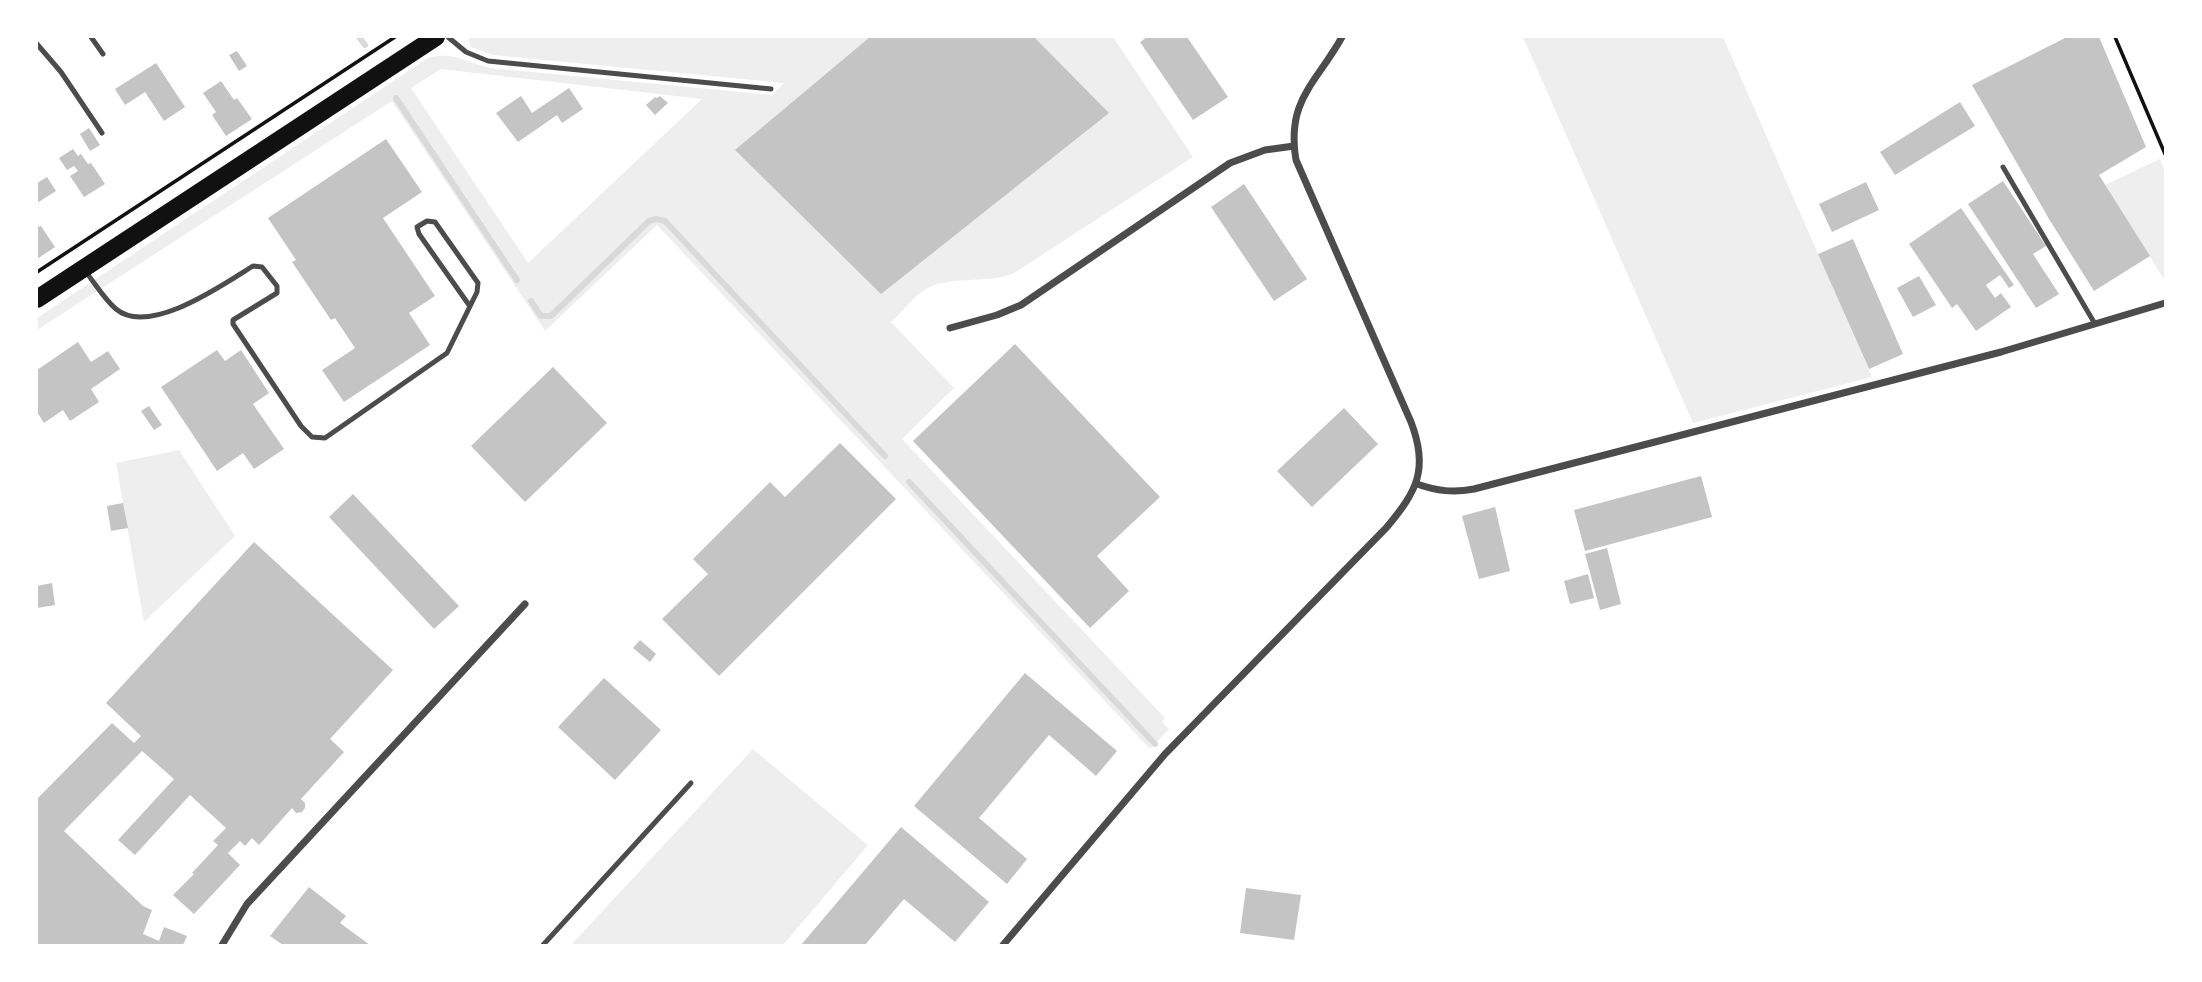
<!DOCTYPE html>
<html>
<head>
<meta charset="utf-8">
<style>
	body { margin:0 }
	#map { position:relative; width:2202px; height:982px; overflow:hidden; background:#fff; font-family:Poppins,sans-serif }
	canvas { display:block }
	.frame { position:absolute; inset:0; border:38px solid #fff; pointer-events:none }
</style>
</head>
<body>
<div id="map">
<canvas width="2202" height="982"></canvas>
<div class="frame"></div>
</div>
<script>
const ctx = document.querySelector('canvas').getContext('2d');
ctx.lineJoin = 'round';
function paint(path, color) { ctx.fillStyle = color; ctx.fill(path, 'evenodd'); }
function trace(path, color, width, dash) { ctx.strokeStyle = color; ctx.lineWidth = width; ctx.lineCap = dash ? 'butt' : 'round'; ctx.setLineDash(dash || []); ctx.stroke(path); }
const green = new Path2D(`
	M 468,37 L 1113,37 L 1193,157 L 1014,273 C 987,285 946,274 923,291 C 912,299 902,312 891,322 L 954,388 L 902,439 L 1165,718 L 1162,722 L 1169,729 L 1150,749 L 657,225 L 545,331 L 392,101 L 37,330 L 37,318 L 428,58 C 451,51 468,63 490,68 L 772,95 L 784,83 L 493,55 L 471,47 ZM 441,69 L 702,99 L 528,263 L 411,88 Z
	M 1523,37 L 1723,37 L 1872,377 L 1693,423 Z
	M 2160,159 L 2165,172 L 2165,281 L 2105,185 Z
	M 179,450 L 235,536 L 144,622 L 116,463 Z
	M 753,749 L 868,845 L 783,945 L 571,945 Z`);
const stream = new Path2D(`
	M 359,37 L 365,45
	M 396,98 L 517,280
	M 531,301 L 541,316 L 551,316 L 649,221 L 656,219 L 665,221 L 885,456
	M 909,482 L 1155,744`);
const building = new Path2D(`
	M 870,37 L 1034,37 L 1109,113 L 881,294 L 735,150 Z
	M 1147,37 L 1187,37 L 1228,97 L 1193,120 L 1140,42 Z
	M 2067,37 L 2099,37 L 2146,147 L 2099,175 L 2150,256 L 2094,291 L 2049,219 L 1972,85 Z
	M 237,51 L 247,66 L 239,71 L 229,55 Z
	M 156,63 L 185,107 L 164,121 L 145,92 L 125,105 L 115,89 Z
	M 221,81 L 234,100 L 237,98 L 252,119 L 226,136 L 212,115 L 216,112 L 203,93 Z
	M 569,88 L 583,109 L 562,123 L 557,115 L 518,142 L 496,113 L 521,96 L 532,113 Z
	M 660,96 L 668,103 L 655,115 L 646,105 L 655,97 L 657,98 Z
	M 1960,102 L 1975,126 L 1895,175 L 1880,152 Z
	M 89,128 L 100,145 L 90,151 L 80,134 Z
	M 386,139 L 422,192 L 383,218 L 435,296 L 409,313 L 430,345 L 344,402 L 322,370 L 355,348 L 335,318 L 331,320 L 292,262 L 296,260 L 268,218 Z
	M 73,149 L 78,156 L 81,154 L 88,164 L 91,163 L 105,184 L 84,197 L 70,176 L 78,171 L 74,166 L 67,170 L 59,158 Z
	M 47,177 L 56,191 L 37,203 L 37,183 Z
	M 2003,181 L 2046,246 L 2033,254 L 2059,294 L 2036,308 L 1968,204 Z
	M 1866,182 L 1879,210 L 1832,232 L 1819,204 Z
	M 1244,184 L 1307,279 L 1274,301 L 1211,207 Z
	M 1961,208 L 2014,285 L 2009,288 L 2000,275 L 1986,285 L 1995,298 L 2001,293 L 2011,307 L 1976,331 L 1957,304 L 1952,308 L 1909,244 Z
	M 37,223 L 39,227 L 41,226 L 55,247 L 37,259 Z
	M 1853,239 L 1903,354 L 1869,369 L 1818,254 Z
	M 1919,276 L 1936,305 L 1913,317 L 1897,288 Z
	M 78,342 L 91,362 L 108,351 L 120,369 L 91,389 L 99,402 L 70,421 L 63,410 L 44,423 L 37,412 L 37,370 Z
	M 1015,344 L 1160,497 L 1097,556 L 1129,591 L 1090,628 L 913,441 Z
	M 217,350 L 225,361 L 241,350 L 269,393 L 253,404 L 284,449 L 254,469 L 243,453 L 217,471 L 161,387 Z
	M 553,367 L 607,423 L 525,502 L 471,446 Z
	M 149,406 L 162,425 L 154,430 L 141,411 Z
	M 1344,408 L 1378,444 L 1312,507 L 1277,471 Z
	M 840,443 L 896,499 L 719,676 L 662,619 L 708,574 L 693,559 L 770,482 L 785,497 Z
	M 1701,476 L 1712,517 L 1585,551 L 1574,510 Z
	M 353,494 L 459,606 L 434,629 L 329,517 Z
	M 123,503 L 128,528 L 111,531 L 107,506 Z
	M 1495,507 L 1510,571 L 1479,579 L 1462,516 Z
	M 254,542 L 393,670 L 330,739 L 344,752 L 301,799 L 305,803 L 305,808 L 302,812 L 296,813 L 292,808 L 259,845 L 252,838 L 245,846 L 240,841 L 228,853 L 240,865 L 194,914 L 173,895 L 194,874 L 192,873 L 218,845 L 213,841 L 226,828 L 190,795 L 135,855 L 118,840 L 174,779 L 142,751 L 64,831 L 143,906 L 152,910 L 143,934 L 159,941 L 164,927 L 187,936 L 183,945 L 37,945 L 37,799 L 112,723 L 134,743 L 141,736 L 106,703 Z
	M 1607,548 L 1621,604 L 1600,610 L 1585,554 Z
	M 1588,574 L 1594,598 L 1570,604 L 1564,581 Z
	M 52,583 L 55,605 L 37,608 L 37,586 Z
	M 640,640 L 656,654 L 650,662 L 633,648 Z
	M 1025,673 L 1117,751 L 1096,776 L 1049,735 L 979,818 L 1027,859 L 1007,884 L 914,806 Z
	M 604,678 L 661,730 L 615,780 L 558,727 Z
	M 901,827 L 989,902 L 955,942 L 904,899 L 865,945 L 801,945 Z
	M 309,887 L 346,916 L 340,923 L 370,945 L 283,945 L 270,936 Z
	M 1246,888 L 1301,895 L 1294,940 L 1240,933 Z`);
const path = new Path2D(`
	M 2115,37 L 2165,154
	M 37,272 L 395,37`);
const service = new Path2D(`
	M 91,37 L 103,54
	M 448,37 L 466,52 L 488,61 L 771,89
	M 37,44 L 61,72 L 102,133
	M 2003,167 L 2095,324
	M 85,271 C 95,283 104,299 116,309 C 149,337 224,284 253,266 L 262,267 L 277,286 L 277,293 L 233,320 L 233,324 L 301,426 L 312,437 L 325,438 L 447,353 L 477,292 L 478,283 L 435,222 L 427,221 L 417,227 L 419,234 L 469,305
	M 543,945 L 691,783`);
const minor = new Path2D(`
	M 950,328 L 997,315 L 1021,305 L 1230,163 L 1265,150 L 1294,146
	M 1417,484 C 1437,491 1453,493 1474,489 L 2001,352 L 2165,303
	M 222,945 L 247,904 L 525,604
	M 1003,945 L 1165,754 L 1387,527 C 1417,491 1429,469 1411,422 L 1296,160 C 1286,100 1316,84 1342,37`);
const primary = new Path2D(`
	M 37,299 L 436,37`);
paint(green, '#eee');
trace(stream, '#d9d9d9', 6);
paint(building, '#c4c4c4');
trace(path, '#111', 3.5);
trace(service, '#4c4c4c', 5);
trace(minor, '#4c4c4c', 7);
trace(primary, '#111', 18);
</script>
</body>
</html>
